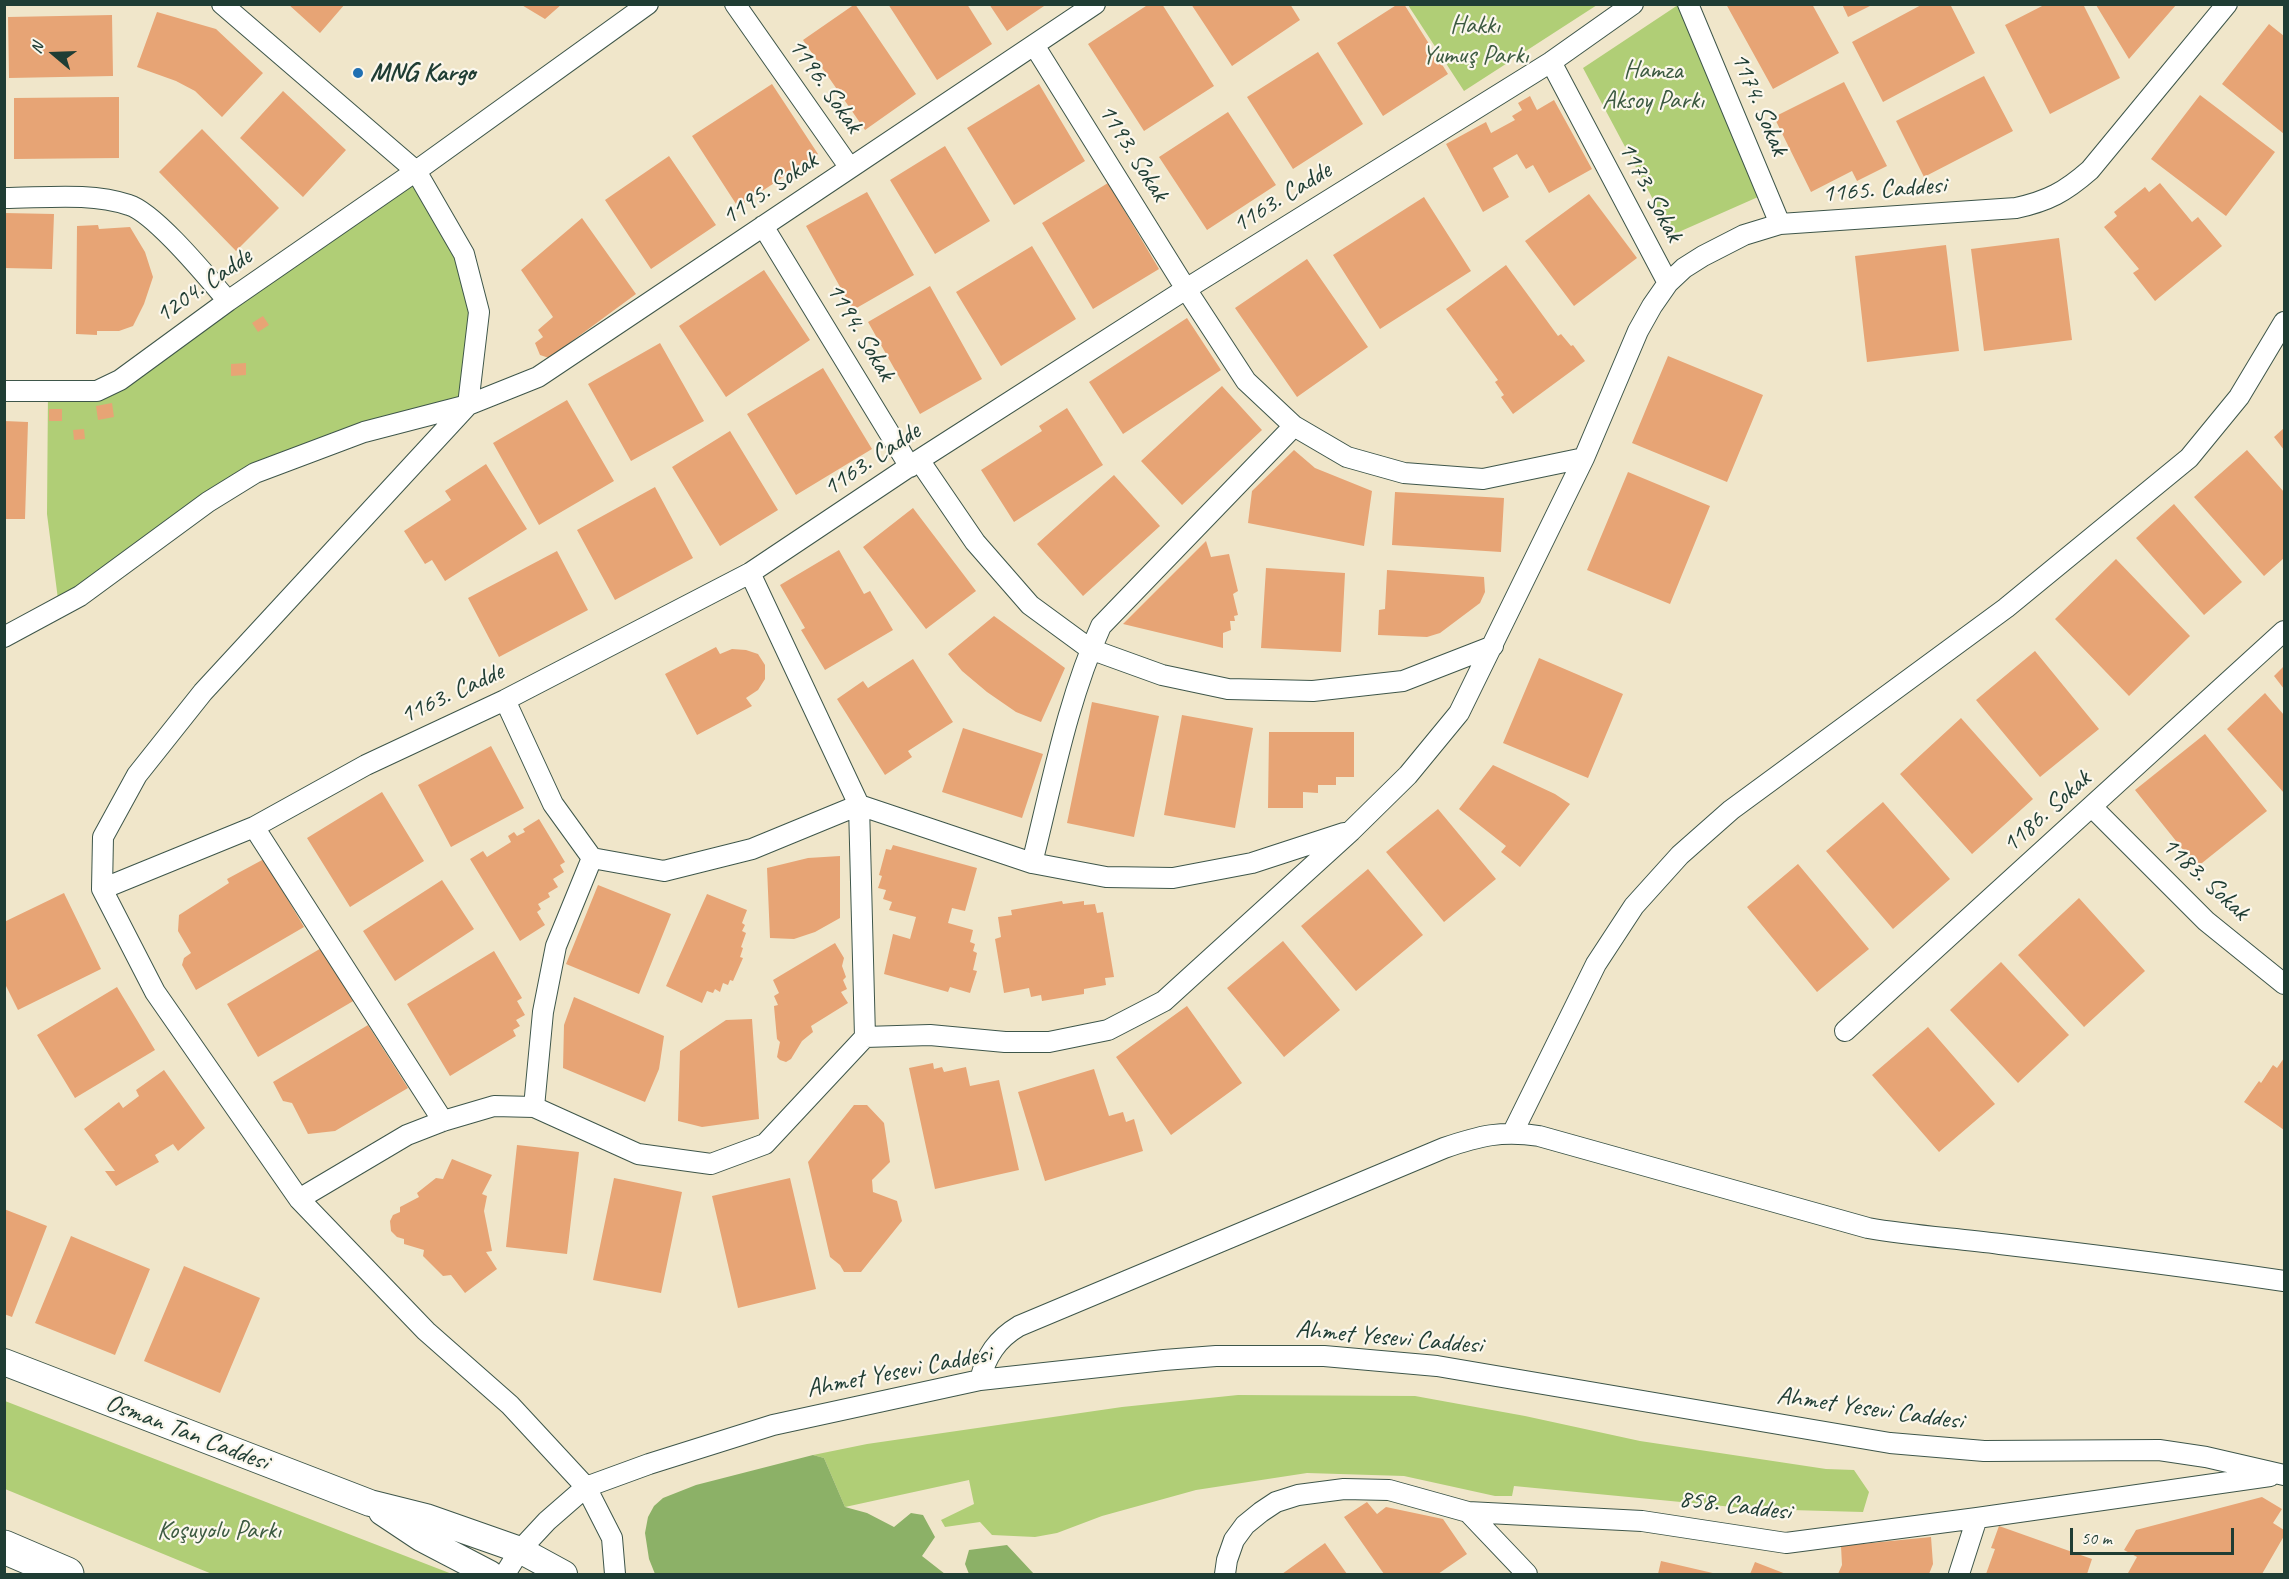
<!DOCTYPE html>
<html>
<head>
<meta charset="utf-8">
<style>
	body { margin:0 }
	#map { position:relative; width:2289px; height:1579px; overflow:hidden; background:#f0e6ca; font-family:Caveat,sans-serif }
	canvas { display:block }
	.frame { position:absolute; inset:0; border:6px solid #1f3d34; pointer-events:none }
	.north { position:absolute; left:24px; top:24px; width:60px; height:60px; -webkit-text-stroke:4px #fbf7ec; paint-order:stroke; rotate:289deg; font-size:16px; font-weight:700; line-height:24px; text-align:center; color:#1f3d34 }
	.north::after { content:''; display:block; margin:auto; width:21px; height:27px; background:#1f3d34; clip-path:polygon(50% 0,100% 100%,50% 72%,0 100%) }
	.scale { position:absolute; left:2070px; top:1528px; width:164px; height:27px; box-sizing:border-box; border:3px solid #1f3d34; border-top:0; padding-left:8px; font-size:18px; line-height:21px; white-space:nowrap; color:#1f3d34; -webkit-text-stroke:4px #fbf7ec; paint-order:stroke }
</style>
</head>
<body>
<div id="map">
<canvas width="2289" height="1579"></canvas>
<div class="frame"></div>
<div class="north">N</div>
<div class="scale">50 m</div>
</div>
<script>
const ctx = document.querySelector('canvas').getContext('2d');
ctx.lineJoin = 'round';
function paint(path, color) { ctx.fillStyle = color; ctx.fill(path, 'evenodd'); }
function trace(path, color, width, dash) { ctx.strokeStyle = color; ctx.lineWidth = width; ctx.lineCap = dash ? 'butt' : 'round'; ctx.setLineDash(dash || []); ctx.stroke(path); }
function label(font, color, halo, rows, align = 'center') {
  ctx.font = font + ' Caveat,sans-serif'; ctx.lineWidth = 4.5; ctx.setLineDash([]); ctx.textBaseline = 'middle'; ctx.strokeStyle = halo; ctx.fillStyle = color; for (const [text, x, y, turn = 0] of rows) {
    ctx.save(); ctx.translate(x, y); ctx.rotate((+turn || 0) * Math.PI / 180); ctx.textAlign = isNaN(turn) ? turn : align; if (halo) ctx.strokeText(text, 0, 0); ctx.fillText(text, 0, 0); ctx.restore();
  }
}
const green = new Path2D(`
	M 1408,5 L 1597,5 L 1464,91 Z
	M 1678,5 L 1758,197 L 1672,235 L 1583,68 Z
	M 416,171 L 464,254 L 479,312 L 468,405 L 255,473 L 59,607 L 47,514 L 48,391 L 97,391 Z
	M 1238,1395 L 1415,1396 L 1525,1416 L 1640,1441 L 1826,1469 L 1854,1470 L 1869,1492 L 1863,1512 L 1754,1509 L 1514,1486 L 1512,1496 L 1495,1496 L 1404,1476 L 1307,1473 L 1196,1490 L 1102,1516 L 1057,1533 L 1035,1537 L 992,1535 L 980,1522 L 945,1527 L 941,1520 L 974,1504 L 969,1480 L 845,1507 L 824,1458 L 813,1455 L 867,1444 L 1122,1407 Z
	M 5,1401 L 452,1574 L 212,1574 L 5,1489 Z`);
const forest = new Path2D(`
	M 813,1455 L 824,1458 L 845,1507 L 867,1513 L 894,1527 L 911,1513 L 923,1515 L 935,1537 L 922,1556 L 945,1574 L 655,1574 L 649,1559 L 645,1533 L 648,1517 L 654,1506 L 663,1498 L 696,1485 Z
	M 1007,1545 L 1034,1574 L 969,1574 L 965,1564 L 969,1550 Z`);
const building = new Path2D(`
	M 288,4 L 345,4 L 320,33 Z
	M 520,4 L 562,4 L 545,19 Z
	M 855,4 L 916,94 L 865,130 L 803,40 Z
	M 888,4 L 967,4 L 992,44 L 937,80 Z
	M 989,4 L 1047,4 L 1007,31 Z
	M 1149,4 L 1162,4 L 1214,86 L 1144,131 L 1088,44 Z
	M 1191,4 L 1290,4 L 1300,20 L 1232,66 Z
	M 1398,4 L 1404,4 L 1448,74 L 1383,116 L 1337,43 Z
	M 1726,4 L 1812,4 L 1839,53 L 1773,89 Z
	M 1842,4 L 1874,4 L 1848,17 Z
	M 1923,4 L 1950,4 L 1975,53 L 1883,102 L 1852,42 Z
	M 2046,4 L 2083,4 L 2120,78 L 2050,114 L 2005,25 Z
	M 2096,5 L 2176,5 L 2129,59 Z
	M 157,12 L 216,29 L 263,73 L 222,117 L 195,91 L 176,81 L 137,67 Z
	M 112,15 L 113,76 L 9,78 L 8,17 Z
	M 2269,24 L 2284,36 L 2284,134 L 2222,84 Z
	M 1318,52 L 1363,124 L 1293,169 L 1247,97 Z
	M 1984,76 L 2013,131 L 1924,177 L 1896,121 Z
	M 1844,82 L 1887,166 L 1857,181 L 1852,171 L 1811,192 L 1774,117 Z
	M 772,84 L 818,154 L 738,207 L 692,136 Z
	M 1039,84 L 1085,161 L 1014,205 L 967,128 Z
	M 283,91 L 346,150 L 303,197 L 240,138 Z
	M 2200,95 L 2275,152 L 2226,216 L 2151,159 Z
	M 1530,96 L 1537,110 L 1554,100 L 1592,169 L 1549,193 L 1533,165 L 1526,169 L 1517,154 L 1493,168 L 1509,197 L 1483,212 L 1446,144 L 1486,122 L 1491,133 L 1515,120 L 1512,116 L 1522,110 L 1518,103 Z
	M 119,97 L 119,158 L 14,159 L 14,98 Z
	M 1228,112 L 1276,185 L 1207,230 L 1159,157 Z
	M 202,129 L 279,208 L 236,251 L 159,172 Z
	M 945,146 L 990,221 L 935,254 L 890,180 Z
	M 669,156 L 716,225 L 651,269 L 605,200 Z
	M 1108,183 L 1159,269 L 1093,309 L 1042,223 Z
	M 2160,183 L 2192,222 L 2198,217 L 2222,246 L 2155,301 L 2133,273 L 2139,269 L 2104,227 L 2117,216 L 2114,212 L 2145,187 L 2149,192 Z
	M 867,192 L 914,275 L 853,310 L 806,226 Z
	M 1589,194 L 1637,258 L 1574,306 L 1525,241 Z
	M 1424,197 L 1471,271 L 1380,329 L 1333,255 Z
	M 4,213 L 54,214 L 52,269 L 4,268 Z
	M 582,218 L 636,294 L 549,358 L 540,355 L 535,343 L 543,337 L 538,330 L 553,317 L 521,270 Z
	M 98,225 L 99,229 L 130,227 L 145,252 L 153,277 L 144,304 L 133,326 L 119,331 L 97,331 L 97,335 L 76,334 L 77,226 Z
	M 2059,238 L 2072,340 L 1984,351 L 1971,249 Z
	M 1946,245 L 1959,351 L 1867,362 L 1855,256 Z
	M 1032,246 L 1076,319 L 1001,366 L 956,292 Z
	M 1307,259 L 1368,347 L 1297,397 L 1235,308 Z
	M 1506,265 L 1558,336 L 1561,334 L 1571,346 L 1573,345 L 1585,361 L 1513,414 L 1501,397 L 1504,395 L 1495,382 L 1498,380 L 1446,309 Z
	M 764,270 L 810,340 L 726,397 L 679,326 Z
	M 930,286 L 982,379 L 920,414 L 868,322 Z
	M 263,316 L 269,325 L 258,332 L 252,323 Z
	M 1187,318 L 1221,370 L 1123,434 L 1089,382 Z
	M 660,343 L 704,421 L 631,461 L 588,384 Z
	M 1668,356 L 1763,395 L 1727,482 L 1632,443 Z
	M 246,363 L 246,375 L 231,376 L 231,364 Z
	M 823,368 L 872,449 L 796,495 L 747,414 Z
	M 1222,386 L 1262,430 L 1182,505 L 1141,461 Z
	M 567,400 L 614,481 L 539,525 L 493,443 Z
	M 112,403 L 114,417 L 98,420 L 96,406 Z
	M 1067,408 L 1103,465 L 1014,522 L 981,470 L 1042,431 L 1039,426 Z
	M 49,409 L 62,409 L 62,421 L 49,421 Z
	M 4,421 L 28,422 L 25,519 L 4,519 Z
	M 2284,428 L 2284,450 L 2274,437 Z
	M 84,429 L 85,439 L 74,440 L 73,430 Z
	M 730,431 L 778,510 L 720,546 L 672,467 Z
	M 1294,450 L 1315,468 L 1372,491 L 1364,546 L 1248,523 L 1252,491 Z
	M 2247,450 L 2284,492 L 2284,558 L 2264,576 L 2194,497 Z
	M 486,464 L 527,529 L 445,581 L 432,560 L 425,564 L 404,531 L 451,500 L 445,491 Z
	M 1628,472 L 1710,506 L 1670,604 L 1587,570 Z
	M 1114,475 L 1160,526 L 1083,596 L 1037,544 Z
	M 655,487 L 693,558 L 615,600 L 577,530 Z
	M 1395,492 L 1504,498 L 1501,552 L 1392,545 Z
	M 2174,504 L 2242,582 L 2204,615 L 2136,538 Z
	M 913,508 L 976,591 L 926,629 L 863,547 Z
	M 1206,541 L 1211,557 L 1229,554 L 1238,591 L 1233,594 L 1238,615 L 1234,616 L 1235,621 L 1230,621 L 1231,630 L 1223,633 L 1223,648 L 1123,624 Z
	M 839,550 L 864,594 L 870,591 L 893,630 L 825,670 L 801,630 L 805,628 L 780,585 Z
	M 557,551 L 588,610 L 499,657 L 468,598 Z
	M 2116,559 L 2190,636 L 2129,696 L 2055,619 Z
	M 1266,568 L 1345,573 L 1341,652 L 1261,648 Z
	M 1387,570 L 1484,577 L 1485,592 L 1480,603 L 1440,633 L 1427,637 L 1378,635 L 1379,610 L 1385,609 Z
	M 994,616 L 1065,668 L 1041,722 L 1016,712 L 987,692 L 962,671 L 948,654 Z
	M 716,647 L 720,654 L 732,649 L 746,650 L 758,654 L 765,665 L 765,679 L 758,690 L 746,698 L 752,706 L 697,735 L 665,674 Z
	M 2035,651 L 2099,729 L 2040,777 L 1976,700 Z
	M 1539,658 L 1623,694 L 1588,778 L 1503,743 Z
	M 913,659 L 953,722 L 908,751 L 912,757 L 885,775 L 837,699 L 863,681 L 868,688 Z
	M 2284,666 L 2284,689 L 2274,676 Z
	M 2265,693 L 2284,715 L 2284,793 L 2227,729 Z
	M 1092,702 L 1159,716 L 1134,837 L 1067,823 Z
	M 1182,715 L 1253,728 L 1235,828 L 1164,815 Z
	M 1961,718 L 2033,799 L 1972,854 L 1900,774 Z
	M 963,728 L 1043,754 L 1022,818 L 942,792 Z
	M 1269,732 L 1354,732 L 1354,777 L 1336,777 L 1336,785 L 1318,785 L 1318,793 L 1303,792 L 1303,808 L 1268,808 Z
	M 2205,734 L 2267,811 L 2197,867 L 2135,790 Z
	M 491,746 L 524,808 L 451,847 L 418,785 Z
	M 1493,765 L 1555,794 L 1570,804 L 1520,867 L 1501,852 L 1506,846 L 1459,809 Z
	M 382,792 L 424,861 L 350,907 L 307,838 Z
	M 1883,802 L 1950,879 L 1893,929 L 1826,851 Z
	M 1438,809 L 1496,879 L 1444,922 L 1386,852 Z
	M 539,819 L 565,862 L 560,865 L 564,872 L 553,879 L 558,887 L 548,893 L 550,897 L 538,904 L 541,909 L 537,912 L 545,925 L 520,941 L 470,859 L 483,851 L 487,857 L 511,842 L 508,836 L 514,832 L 517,836 L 525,832 L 523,829 Z
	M 893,845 L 977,868 L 965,911 L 952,908 L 948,923 L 973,930 L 970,942 L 975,944 L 973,951 L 977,953 L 973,970 L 977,971 L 970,993 L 950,987 L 948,992 L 884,974 L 893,934 L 910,939 L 916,917 L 889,910 L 892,902 L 883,899 L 886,890 L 878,888 L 882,876 L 879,875 L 886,849 L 891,850 Z
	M 840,856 L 840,918 L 815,932 L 794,939 L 770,938 L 767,868 L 808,858 Z
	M 264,859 L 304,927 L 196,990 L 182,965 L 184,958 L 191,953 L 178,931 L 179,915 L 229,883 L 227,879 Z
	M 1798,864 L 1869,949 L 1817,992 L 1747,907 Z
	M 1368,869 L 1423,935 L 1356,991 L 1301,926 Z
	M 442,880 L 474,929 L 395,981 L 363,931 Z
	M 598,885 L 671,914 L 639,994 L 566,964 Z
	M 64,893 L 101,969 L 18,1010 L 4,982 L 4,922 Z
	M 707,894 L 747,910 L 742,923 L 745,925 L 742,931 L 746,933 L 741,947 L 743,948 L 740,957 L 743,958 L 733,981 L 730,980 L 728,985 L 723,983 L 720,992 L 715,989 L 713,993 L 707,991 L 702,1003 L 666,986 Z
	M 2079,898 L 2145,971 L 2084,1027 L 2018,955 Z
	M 1062,901 L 1063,904 L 1084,901 L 1084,905 L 1095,904 L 1097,913 L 1103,912 L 1114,977 L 1105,978 L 1106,985 L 1084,989 L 1084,994 L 1042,1001 L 1041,995 L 1031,997 L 1029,988 L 1004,993 L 995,939 L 1001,937 L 998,917 L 1012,915 L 1011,910 Z
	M 1283,941 L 1340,1010 L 1284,1057 L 1227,988 Z
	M 835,943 L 844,958 L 842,966 L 846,977 L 843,980 L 847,989 L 841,992 L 848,1003 L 811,1026 L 813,1032 L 802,1041 L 791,1059 L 786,1062 L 780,1060 L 777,1057 L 780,1042 L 777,1039 L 774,1006 L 778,1005 L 774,996 L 779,993 L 773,980 Z
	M 323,947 L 355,1000 L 258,1057 L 227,1004 Z
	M 494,951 L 522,998 L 517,1001 L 525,1015 L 516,1020 L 520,1026 L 513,1030 L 516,1036 L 450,1076 L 407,1004 Z
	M 2001,962 L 2069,1035 L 2018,1083 L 1950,1010 Z
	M 117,987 L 155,1050 L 75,1098 L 37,1035 Z
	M 574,997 L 664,1036 L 659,1069 L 645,1102 L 563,1068 L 564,1025 Z
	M 1187,1006 L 1242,1083 L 1171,1135 L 1116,1057 Z
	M 752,1019 L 759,1119 L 702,1127 L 678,1121 L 680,1051 L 726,1020 Z
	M 368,1025 L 408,1088 L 335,1131 L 308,1134 L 292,1103 L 283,1101 L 273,1082 Z
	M 1928,1027 L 1995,1104 L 1939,1152 L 1872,1075 Z
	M 2284,1058 L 2284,1130 L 2244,1102 L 2259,1081 L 2261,1083 L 2273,1065 L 2277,1068 Z
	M 933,1063 L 934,1069 L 942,1067 L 944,1072 L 966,1067 L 970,1086 L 999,1080 L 1019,1170 L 935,1189 L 909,1068 Z
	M 1094,1069 L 1109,1116 L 1123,1112 L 1126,1122 L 1134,1119 L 1143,1151 L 1045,1181 L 1018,1092 Z
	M 164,1070 L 205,1128 L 178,1151 L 173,1144 L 155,1155 L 159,1162 L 116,1186 L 105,1171 L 115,1171 L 84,1129 L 119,1102 L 123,1108 L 139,1096 L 136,1090 Z
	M 854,1105 L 867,1105 L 884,1123 L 890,1162 L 872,1180 L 873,1192 L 897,1201 L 902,1221 L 861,1272 L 844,1272 L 840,1265 L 830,1257 L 808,1162 Z
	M 517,1145 L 579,1152 L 567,1254 L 506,1247 Z
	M 452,1159 L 492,1175 L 482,1194 L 487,1196 L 484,1211 L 492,1251 L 486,1252 L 497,1269 L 465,1293 L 451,1275 L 443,1276 L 423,1256 L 424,1250 L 404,1244 L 404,1239 L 397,1237 L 391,1231 L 390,1221 L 393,1215 L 400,1212 L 400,1207 L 419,1197 L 417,1193 L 436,1178 L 443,1179 Z
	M 614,1178 L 682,1192 L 661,1293 L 593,1280 Z
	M 790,1178 L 816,1289 L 738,1308 L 712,1196 Z
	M 4,1209 L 47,1226 L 12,1317 L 4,1314 Z
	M 71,1236 L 150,1269 L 115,1355 L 35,1323 Z
	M 184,1266 L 260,1298 L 220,1393 L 144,1361 Z
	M 2262,1497 L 2282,1509 L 2273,1523 L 2284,1530 L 2284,1536 L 2262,1574 L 2132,1574 L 2128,1573 L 2137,1557 L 2124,1550 L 2136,1530 Z
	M 1367,1502 L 1377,1514 L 1386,1507 L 1443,1519 L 1467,1554 L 1438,1574 L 1384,1574 L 1344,1517 Z
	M 1999,1526 L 2092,1559 L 2087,1574 L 1986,1574 L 1995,1549 L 1991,1548 Z
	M 1931,1537 L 1933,1564 L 1929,1574 L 1838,1574 L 1842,1565 L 1841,1546 Z
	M 1325,1543 L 1347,1574 L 1282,1574 Z
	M 1661,1561 L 1717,1574 L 1658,1574 Z
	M 1755,1562 L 1786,1574 L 1750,1574 Z`);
const minor = new Path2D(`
	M 222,4 L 416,171 L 464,254 L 479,312 L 468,405
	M 735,4 L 850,168
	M 1688,4 L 1780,224
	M 1034,45 L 1186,289 L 1246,381 L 1294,426 L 1347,457 L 1404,473 L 1483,479 L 1584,458
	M 1551,62 L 1668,283
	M 4,198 C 44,198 90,192 129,205 C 155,213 208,278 228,301
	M 763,226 L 910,467
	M 4,391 L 97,391 L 120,380 L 228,301 L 416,171 L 648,4
	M 468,405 L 203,692 L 137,775 L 103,837 L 102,889 L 155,992 L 299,1199 L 426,1331 L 510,1405 L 586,1487 L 612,1538 L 615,1574
	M 919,460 L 975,542 L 1030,605 L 1090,649 L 1162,675 L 1228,689 L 1313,691 L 1403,681 L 1493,646
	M 750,573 L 859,805 L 865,1037
	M 4,637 L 80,596 L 208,502 L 255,473 L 364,432 L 468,405 L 538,377 L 1095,4
	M 505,700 L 553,804 L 592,858 L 664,871 L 752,849 L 859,805 L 1032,863 L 1106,877 L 1173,878 L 1252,863 L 1344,833
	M 2093,808 L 2206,921 L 2284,984
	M 254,827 L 443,1121
	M 1032,863 C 1052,784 1067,701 1101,626 L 1294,426
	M 102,889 L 254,827 L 366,765 L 505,700 L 750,573 L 919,460 L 1186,289 L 1551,62 L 1633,4
	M 1845,1031 L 2284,631
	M 534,1107 L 543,1012 L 556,946 L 592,858
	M 1513,1132 L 1596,964 L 1634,906 L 1680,855 L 1731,810 L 2006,608 L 2189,458 L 2239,397 L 2284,322
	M 299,1199 L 407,1135 L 443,1121 L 494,1106 L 534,1107 L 638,1154 L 711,1164 L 765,1144 L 865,1037 L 930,1035 L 1005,1042 L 1049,1042 L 1108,1030 L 1164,1001 L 1351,831 L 1408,775 L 1459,713 L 1584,458 L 1638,331 L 1652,306 L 1668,283 L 1684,268 L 1703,256 L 1744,235 L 1780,224 L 2016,208 C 2048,201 2065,192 2090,170 L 2227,4
	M 980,1380 C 986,1356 997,1339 1019,1326 L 1444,1148 C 1479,1136 1502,1130 1539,1136 L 1868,1228 C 1912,1236 1956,1238 2000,1244 C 2095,1255 2190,1267 2284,1281
	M 1468,1512 L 1527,1574
	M 505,1574 L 520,1550 L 547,1521 L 586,1487 L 649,1464 L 773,1425 L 980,1380 L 1164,1360 L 1216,1356 L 1324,1356 L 1437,1366 L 1890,1443 L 1984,1451 L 2159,1450 L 2206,1457 L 2284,1475
	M 1225,1574 L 1227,1560 L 1234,1540 L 1245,1525 L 1261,1512 L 1276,1502 L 1298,1495 L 1344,1489 L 1389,1490 L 1468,1512 L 1642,1521 L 1786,1543 L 1977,1518 L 2270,1476
	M 1959,1574 L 1977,1518`);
const tertiary = new Path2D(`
	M 4,1362 L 370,1503 L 426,1517 L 520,1550 L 564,1574
	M 382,1512 L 421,1538 L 490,1574`);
const trunk = new Path2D(`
	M 4,1547 L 67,1574`);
const markers = [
	[358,73,6,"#1f6fb2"]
];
const parkNames = [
	["Hakkı",1475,26],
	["Yumuş Parkı",1475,56],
	["Hamza",1653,71],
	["Aksoy Parkı",1653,101],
	["Koşuyolu Parkı",219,1531]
];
const poiNames = [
	["MNG Kargo",370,73]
];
const streetNames = [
	["1196. Sokak",825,86,55],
	["1174. Sokak",1759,104,67],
	["1193. Sokak",1133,153,58],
	["1195. Sokak",770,189,-34],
	["1165. Caddesi",1884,190,-4],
	["1173. Sokak",1650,192,62],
	["1163. Cadde",1282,198,-32],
	["1204. Cadde",204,286,-35],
	["1194. Sokak",860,332,59],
	["1163. Cadde",872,460,-34],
	["1163. Cadde",452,694,-25],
	["1186. Sokak",2047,812,-42],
	["1183. Sokak",2205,879,43],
	["Ahmet Yesevi Caddesi",1389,1338,5],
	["Ahmet Yesevi Caddesi",899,1372,-11],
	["Ahmet Yesevi Caddesi",1870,1409,8],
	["Osman Tan Caddesi",187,1433,21],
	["858. Caddesi",1735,1506,7]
];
paint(green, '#b0ce76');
paint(forest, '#8cb167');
paint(building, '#e7a475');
trace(minor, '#3e564a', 22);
trace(tertiary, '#3e564a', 28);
trace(trunk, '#3e564a', 35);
trace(minor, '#fff', 20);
trace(tertiary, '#fff', 26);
trace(trunk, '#fff', 33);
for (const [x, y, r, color] of markers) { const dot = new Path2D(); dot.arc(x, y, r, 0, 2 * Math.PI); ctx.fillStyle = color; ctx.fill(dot); trace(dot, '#fbf7ec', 2); }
label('26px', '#3c5a41', '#fbf7ec', parkNames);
label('bold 26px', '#1f3d34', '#fbf7ec', poiNames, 'left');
label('26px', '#1f3d34', '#fbf7ec', streetNames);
</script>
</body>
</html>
